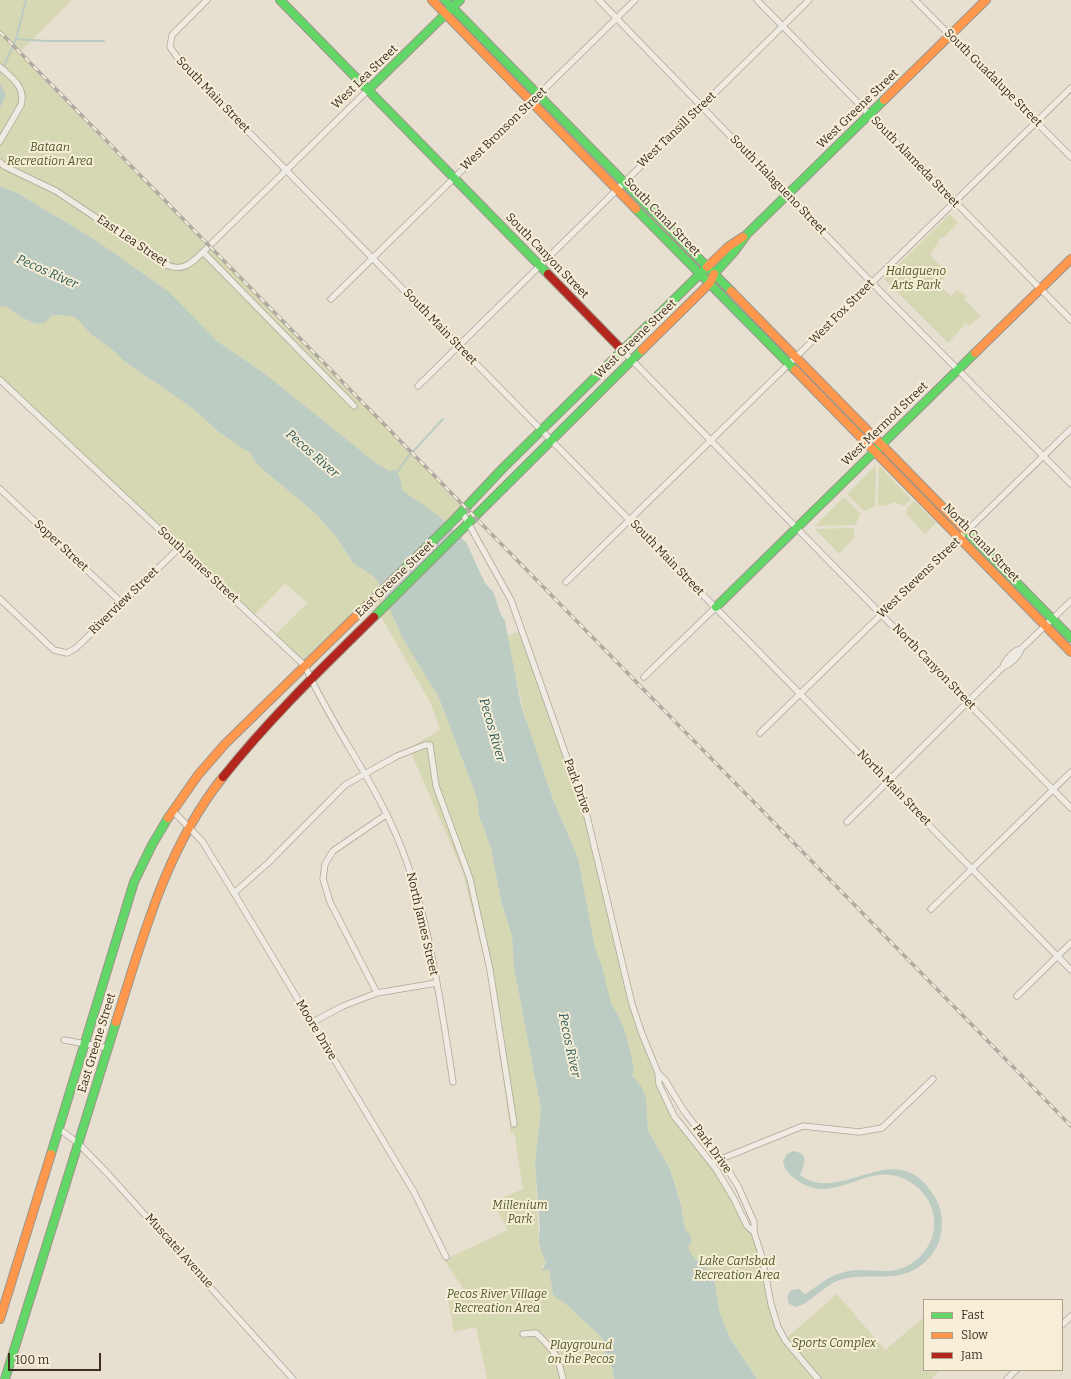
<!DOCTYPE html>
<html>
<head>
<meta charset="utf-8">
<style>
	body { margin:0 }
	#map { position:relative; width:1071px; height:1379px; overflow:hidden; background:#e7e0d1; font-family:Bitter,serif }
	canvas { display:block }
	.legend { position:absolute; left:923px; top:1299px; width:140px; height:72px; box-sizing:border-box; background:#f7eed8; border:1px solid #ada18e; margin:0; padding:5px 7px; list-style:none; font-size:12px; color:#3d2e20 }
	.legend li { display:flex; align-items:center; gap:8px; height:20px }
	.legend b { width:20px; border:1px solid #ada18e }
	.scale { position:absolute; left:8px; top:1353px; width:93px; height:18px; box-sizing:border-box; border:2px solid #3d2e20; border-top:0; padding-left:5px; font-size:12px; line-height:14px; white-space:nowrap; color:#3d2e20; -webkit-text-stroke:3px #f7eed8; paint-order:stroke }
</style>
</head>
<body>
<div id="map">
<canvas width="1071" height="1379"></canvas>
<ul class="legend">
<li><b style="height:5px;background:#63d668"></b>Fast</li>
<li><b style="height:5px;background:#ff974d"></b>Slow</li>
<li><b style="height:5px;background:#b3261e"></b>Jam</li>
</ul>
<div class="scale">100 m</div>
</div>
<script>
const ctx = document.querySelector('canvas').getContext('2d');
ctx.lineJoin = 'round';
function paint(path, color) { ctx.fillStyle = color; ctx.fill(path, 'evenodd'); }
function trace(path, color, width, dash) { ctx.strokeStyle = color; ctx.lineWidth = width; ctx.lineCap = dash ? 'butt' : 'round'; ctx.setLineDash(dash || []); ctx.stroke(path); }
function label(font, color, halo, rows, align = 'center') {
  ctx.font = font + ' Bitter,serif'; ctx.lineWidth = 4; ctx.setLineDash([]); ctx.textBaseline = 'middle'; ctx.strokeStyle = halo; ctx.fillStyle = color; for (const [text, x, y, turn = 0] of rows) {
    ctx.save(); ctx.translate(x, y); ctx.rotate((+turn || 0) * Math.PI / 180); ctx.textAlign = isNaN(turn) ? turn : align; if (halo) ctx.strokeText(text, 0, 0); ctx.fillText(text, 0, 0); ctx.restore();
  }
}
const green = new Path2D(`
	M 0,0 L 72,0 L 20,52 L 466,508 L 449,525 L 439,516 L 402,490 L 399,484 L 399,475 L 389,471 L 371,459 L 265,374 L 217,341 L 169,292 L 94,239 L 17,193 L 0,186 L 0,108 L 4,101 L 0,83 Z
	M 950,214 L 958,222 L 943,238 L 941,237 L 930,255 L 948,273 L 938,284 L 951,296 L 957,290 L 967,297 L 964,299 L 981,316 L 969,326 L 966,323 L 948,343 L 884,279 Z
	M 6,306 L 20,317 L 37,324 L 44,323 L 52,316 L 63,315 L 75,317 L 92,335 L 114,351 L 124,361 L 191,407 L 220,433 L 251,454 L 256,463 L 267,473 L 315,513 L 337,538 L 353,563 L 373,576 L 378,582 L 402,637 L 439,698 L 477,798 L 479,816 L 491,848 L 501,901 L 512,936 L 514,968 L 541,1109 L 535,1163 L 539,1246 C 543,1251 542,1256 546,1262 L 542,1267 L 549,1269 L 553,1295 L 568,1306 L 603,1339 L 606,1358 L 613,1370 L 614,1379 L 487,1379 L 476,1327 L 454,1332 L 448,1301 L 464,1298 L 462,1286 L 444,1260 L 508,1230 L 492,1202 L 523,1189 L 514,1132 L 511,1134 L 487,970 L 462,870 L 409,748 L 440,730 L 431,704 L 372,601 L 305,666 L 275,635 L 307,603 L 285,583 L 254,616 L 0,380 L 0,307 Z
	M 876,465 L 875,506 L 864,511 L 847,494 Z
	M 879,466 L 911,499 L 904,506 L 893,502 L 887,506 L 878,505 Z
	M 844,497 L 861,514 L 855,525 L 815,526 Z
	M 914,501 L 936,523 L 925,534 L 907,515 L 907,508 Z
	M 854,528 L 854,538 L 839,554 L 815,529 Z
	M 522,630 L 586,812 L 627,987 L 659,1084 L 674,1116 L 711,1163 L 754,1232 L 771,1304 L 785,1339 L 837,1294 L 885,1350 L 924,1317 L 924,1370 L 940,1370 L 931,1379 L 757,1379 L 730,1338 L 720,1313 L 714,1279 L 704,1266 L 694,1258 L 688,1247 L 681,1205 L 675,1184 L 670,1169 L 648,1131 L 646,1098 L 632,1075 L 634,1070 L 632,1059 L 626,1034 L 611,1003 L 595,948 L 578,858 L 554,802 L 526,720 L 512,662 L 508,636 Z`);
const water = new Path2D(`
	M 0,83 L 6,95 L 0,108 Z
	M 0,186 L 17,193 L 94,239 L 169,292 L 217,341 L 265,374 L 371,459 L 389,471 L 396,470 C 400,476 401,483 402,490 L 439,516 L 466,542 L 485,583 L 494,593 L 500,613 L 505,621 L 521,705 L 554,802 L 578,858 L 595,948 L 602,967 L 611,1003 L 620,1019 L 626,1034 L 632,1059 L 634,1070 L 632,1075 L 641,1086 L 646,1098 L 648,1131 L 670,1169 L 681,1205 L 685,1230 L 689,1233 L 692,1241 L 688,1247 L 694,1258 L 704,1266 L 714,1279 L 720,1313 L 730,1338 L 757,1379 L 614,1379 L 613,1370 L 606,1358 L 603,1339 L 568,1306 L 553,1295 L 549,1269 L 542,1271 L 546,1262 C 542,1256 536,1238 540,1231 L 535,1163 L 541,1109 L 514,968 L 512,936 L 501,901 L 491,848 L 479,816 L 477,798 L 439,698 L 402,637 L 378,582 L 373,576 L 353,563 L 337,538 L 315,513 L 267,473 L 256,463 L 251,454 L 220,433 L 191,407 L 124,361 L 114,351 L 92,335 L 75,317 L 63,315 L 52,316 L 44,323 L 37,324 L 20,317 L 6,306 L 0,307 Z
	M 793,1151 C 809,1153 805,1164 800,1175 C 842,1206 894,1134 933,1194 C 942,1207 944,1223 940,1238 C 937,1248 932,1256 924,1263 C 898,1286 866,1270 837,1281 C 822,1287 812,1302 796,1307 L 789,1304 C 786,1295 788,1289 799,1289 L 805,1294 C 817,1287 827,1277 841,1273 C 857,1268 871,1271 887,1271 C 911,1271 934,1249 934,1225 C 936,1196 907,1171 878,1175 C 847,1180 824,1202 794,1178 C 788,1173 784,1169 783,1161 L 787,1154 Z`);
const stream = new Path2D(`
	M 16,39 L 47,41 L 104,41
	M 4,66 L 16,39 L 26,0
	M 397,473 L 407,458 L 443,419`);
const street = new Path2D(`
	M 207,0 L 172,35 L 170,47 L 182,64 L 1071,970
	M 599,0 L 872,283 L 1071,484
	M 757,0 L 1071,320
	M 915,0 L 1071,157
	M 0,67 C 12,78 26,87 21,105 L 0,141
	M 0,162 L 4,166 L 56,191 L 167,265 C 183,272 192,263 203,252 L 368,90
	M 203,252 L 354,406
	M 331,299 L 635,0
	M 622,350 L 1071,808
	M 0,380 L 305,666 C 331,725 372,777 397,837 C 428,909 441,1004 453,1082
	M 418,386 L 809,0
	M 0,489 L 122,603
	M 462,512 L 511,600 L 586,812 L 632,1004 L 642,1034 L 658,1073 L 659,1084 L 674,1116 L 716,1169 L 734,1199 L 747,1226 L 754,1232
	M 566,582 L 1071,88
	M 0,599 L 54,650 L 67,653 L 76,648 L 180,547
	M 1003,667 C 1005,660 1014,650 1021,649
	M 644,677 L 716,607
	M 760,733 L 1071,429
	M 173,811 L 202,841 L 234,893 L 414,1192 L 446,1257
	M 847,822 L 1003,667 C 1010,665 1019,656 1021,649 L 1071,601
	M 234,893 L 268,863 L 345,785 L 397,756 L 425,745 L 430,745 L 436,786 L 470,879 L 490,970 L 514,1124
	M 931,909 L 1071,772
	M 377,993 L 330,902 L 323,879 L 325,864 L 333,851 L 387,814
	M 1017,996 L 1071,943
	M 311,1023 L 343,1006 L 377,993 L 436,983
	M 64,1040 L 108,1048
	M 658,1073 L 665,1080 L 684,1111 L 721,1159 L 738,1186 L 754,1222 L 754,1232 L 762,1257 L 771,1304 L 778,1327 L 785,1340 L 818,1379
	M 59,1129 L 78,1143 L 109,1175 L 293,1379
	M 711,1163 L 803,1126 L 859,1132 L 882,1128 L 933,1079
	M 1062,1325 L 1071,1316
	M 523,1334 L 536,1333 C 555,1352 557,1352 563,1379
	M 1007,1379 L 1016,1370`);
const fast = new Path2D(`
	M 280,0 L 548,274
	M 445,0 L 731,291
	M 368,90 L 460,0
	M 636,209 L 795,370
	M 714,274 L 734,252 L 747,234 L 884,100
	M 965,530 L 1071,638
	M 396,577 L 455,519 L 503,468 L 707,267
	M 716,607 L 975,353
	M 374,617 L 642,350
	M 51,1154 L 134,882 L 152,845 L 168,818
	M 5,1379 L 116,1022`);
const slow = new Path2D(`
	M 432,0 L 636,209
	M 884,100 L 986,0
	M 707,267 L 728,247 L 743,237
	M 731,291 L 965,530
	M 642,350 L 710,283 L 714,274
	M 975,353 L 1071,259
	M 795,370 L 1071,652
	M 168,818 L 198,775 L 225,744 L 396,577
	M 116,1022 C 143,937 166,848 223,777
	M 0,1319 L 51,1154`);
const jam = new Path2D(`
	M 548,274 L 622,350
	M 223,777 C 269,719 321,669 374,617`);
const rail = new Path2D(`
	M 0,32 L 1071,1126`);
const streetNames = [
	["West Lea Street",365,77,-44],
	["South Guadalupe Street",993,78,45],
	["South Main Street",213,95,46],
	["West Greene Street",858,109,-44],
	["West Bronson Street",504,129,-44],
	["West Tansill Street",677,130,-44],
	["South Alameda Street",915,162,46],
	["South Halagueno Street",778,185,46],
	["South Canal Street",662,217,46],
	["East Lea Street",132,241,34],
	["South Canyon Street",547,256,46],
	["West Fox Street",842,312,-45],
	["South Main Street",440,327,46],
	["West Greene Street",636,339,-44],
	["West Mermod Street",885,424,-44],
	["North Canal Street",981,543,46],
	["Soper Street",61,546,43],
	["South Main Street",667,558,46],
	["South James Street",198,565,43],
	["West Stevens Street",919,578,-44],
	["East Greene Street",395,579,-44],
	["Riverview Street",124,601,-44],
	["North Canyon Street",934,667,46],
	["Park Drive",577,786,70],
	["North Main Street",894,788,46],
	["North James Street",422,924,77],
	["Moore Drive",316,1030,59],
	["East Greene Street",97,1043,-73],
	["Park Drive",712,1149,54],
	["Muscatel Avenue",179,1251,48]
];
const parkNames = [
	["Bataan",50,148],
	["Recreation Area",50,162],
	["Halagueno",916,272],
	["Arts Park",916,286],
	["Millenium",520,1206],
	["Park",520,1220],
	["Lake Carlsbad",737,1262],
	["Recreation Area",737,1276],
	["Pecos River Village",497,1295],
	["Recreation Area",497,1309],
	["Sports Complex",834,1344],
	["Playground",581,1346],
	["on the Pecos",581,1360]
];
const waterNames = [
	["Pecos River",47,272,24],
	["Pecos River",312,454,41],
	["Pecos River",492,730,74],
	["Pecos River",569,1045,78]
];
paint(green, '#d6d7b3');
paint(water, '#bcccc2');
trace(stream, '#bcccc2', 2);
trace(street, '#ada599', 7);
trace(fast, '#9c958a', 10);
trace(slow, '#9c958a', 10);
trace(jam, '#9c958a', 10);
trace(street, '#efebe3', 5.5);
trace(fast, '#63d668', 8);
trace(slow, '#ff974d', 8);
trace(jam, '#b3261e', 8);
trace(rail, '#afaaa2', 3.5);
trace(rail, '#f7eed8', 2, [6]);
label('12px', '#3d2e20', '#f7eed8', streetNames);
label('italic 12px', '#4d5a26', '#f7eed8', parkNames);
label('italic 13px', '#2f5d5a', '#f7eed8', waterNames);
</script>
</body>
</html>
